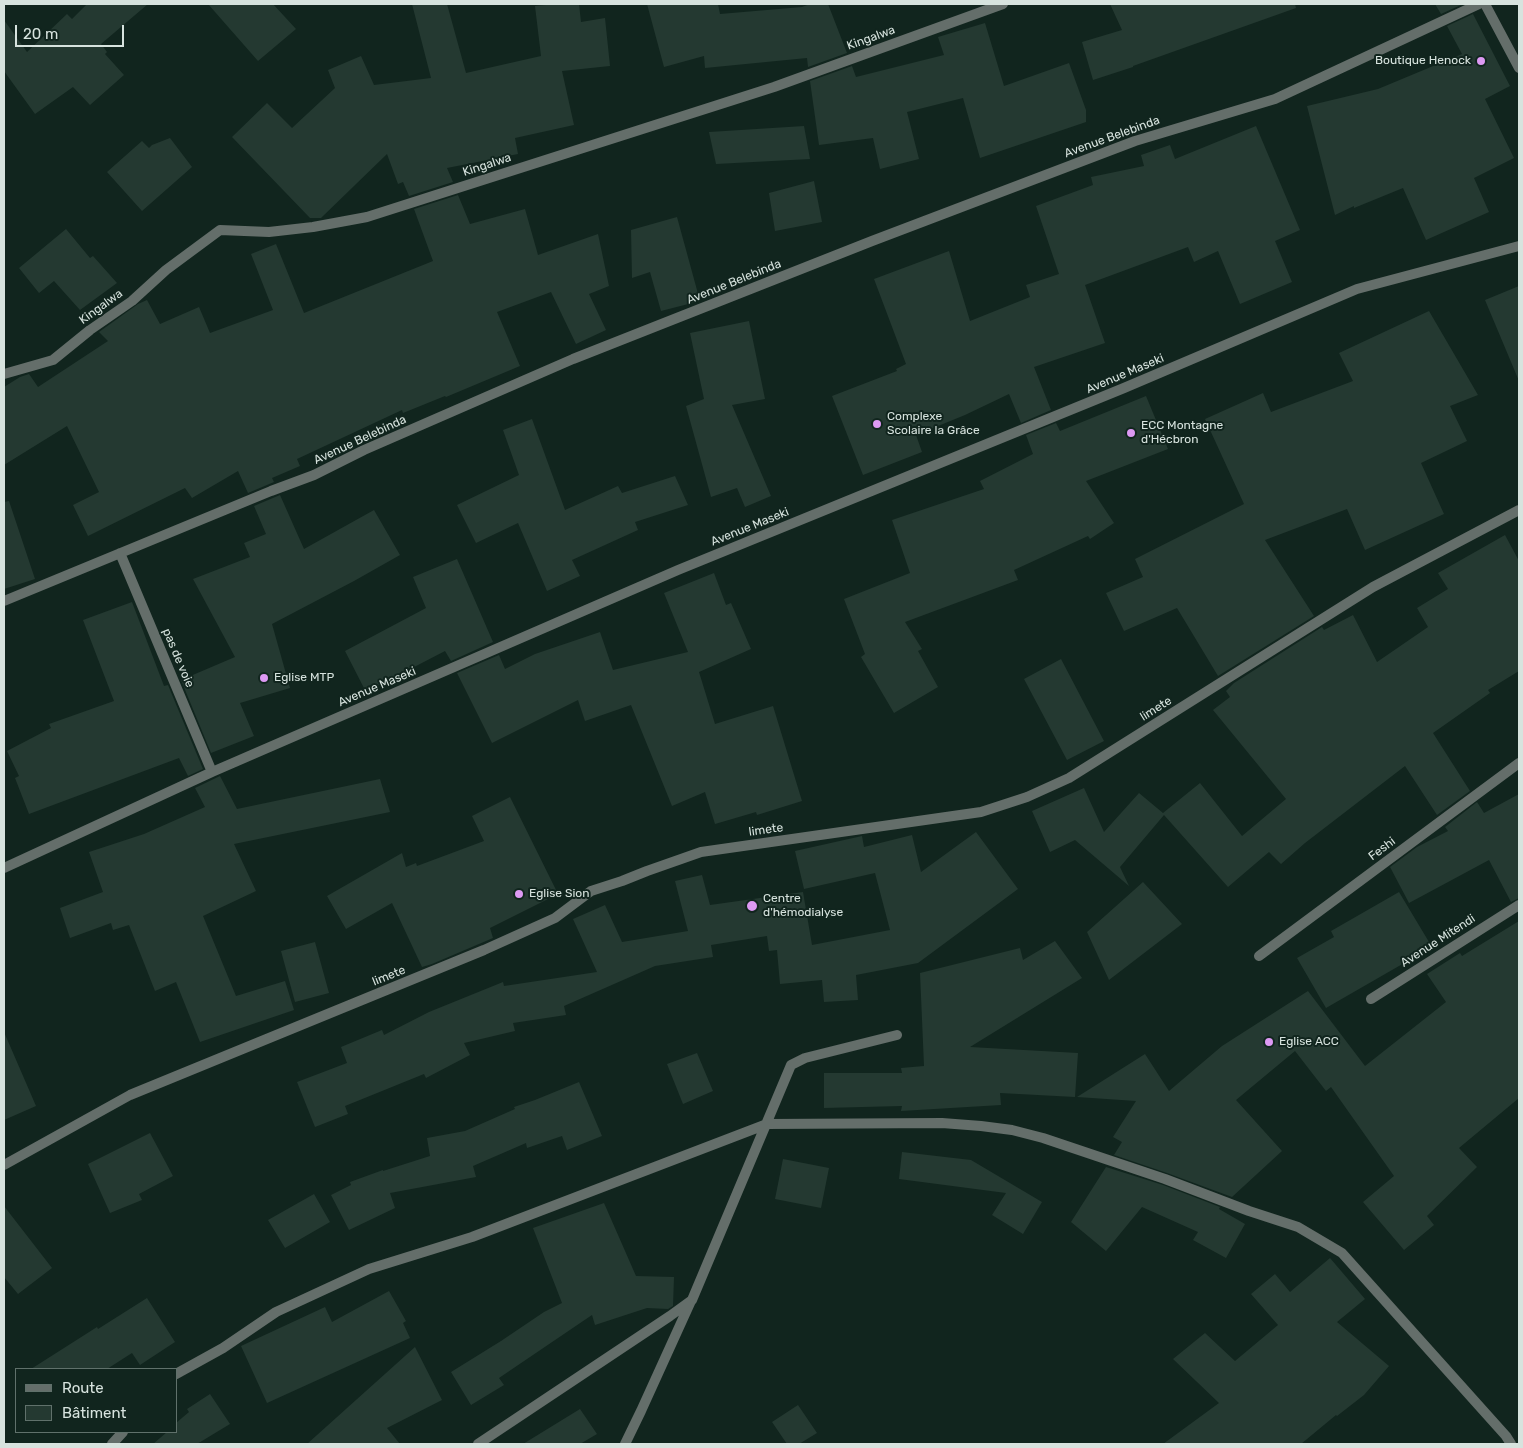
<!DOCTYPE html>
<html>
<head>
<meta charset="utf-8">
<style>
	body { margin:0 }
	#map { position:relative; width:1523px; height:1448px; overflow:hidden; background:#11251e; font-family:Rubik,sans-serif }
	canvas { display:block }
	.frame { position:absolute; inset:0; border:5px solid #d7e3de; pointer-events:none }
	.legend { position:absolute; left:15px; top:1368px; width:162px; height:65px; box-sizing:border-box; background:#11251e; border:1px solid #60716b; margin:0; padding:6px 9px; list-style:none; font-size:15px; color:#d7e3de }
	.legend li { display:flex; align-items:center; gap:10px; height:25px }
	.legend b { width:25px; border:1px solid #60716b }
	.scale { position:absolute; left:15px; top:25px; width:109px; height:22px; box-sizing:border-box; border:2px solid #d7e3de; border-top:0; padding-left:6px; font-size:15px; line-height:18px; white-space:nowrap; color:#d7e3de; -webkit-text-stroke:4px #11251e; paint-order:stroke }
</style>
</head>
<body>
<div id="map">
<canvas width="1523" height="1448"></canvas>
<div class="frame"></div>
<ul class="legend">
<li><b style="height:6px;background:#646e6a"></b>Route</li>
<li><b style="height:14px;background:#243931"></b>Bâtiment</li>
</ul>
<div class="scale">20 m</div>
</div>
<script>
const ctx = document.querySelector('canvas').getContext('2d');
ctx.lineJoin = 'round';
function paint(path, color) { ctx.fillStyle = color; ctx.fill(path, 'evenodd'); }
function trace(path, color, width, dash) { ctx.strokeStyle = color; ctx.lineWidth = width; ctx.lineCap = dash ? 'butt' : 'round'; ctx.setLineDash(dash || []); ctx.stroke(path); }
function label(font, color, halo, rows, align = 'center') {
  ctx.font = font + ' Rubik,sans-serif'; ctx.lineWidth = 4; ctx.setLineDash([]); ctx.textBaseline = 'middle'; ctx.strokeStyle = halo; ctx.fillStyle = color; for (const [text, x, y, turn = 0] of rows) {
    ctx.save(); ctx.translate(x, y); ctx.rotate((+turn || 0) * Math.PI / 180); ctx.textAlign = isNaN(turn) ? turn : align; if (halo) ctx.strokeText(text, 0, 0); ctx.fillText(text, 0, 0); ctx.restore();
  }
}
const building = new Path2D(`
	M 87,4 L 148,4 L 101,44 L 107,52 L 105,54 L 124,75 L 90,105 L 73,87 L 35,114 L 4,71 L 4,20 L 27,52 L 67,14 L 72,19 Z
	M 208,4 L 273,4 L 296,29 L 258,61 Z
	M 412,4 L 447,4 L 466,73 L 541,56 L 535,6 L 556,4 L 579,4 L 581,22 L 605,18 L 610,66 L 562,71 L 574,125 L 515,138 L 518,154 L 447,168 L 453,182 L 409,196 L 403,182 L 398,184 L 387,154 L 321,218 L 310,218 L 232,137 L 267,103 L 292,128 L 335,88 L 328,70 L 361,56 L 374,85 L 431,78 Z
	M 647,4 L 718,4 L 720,14 L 802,7 L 810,4 L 828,4 L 847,53 L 808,67 L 807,58 L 705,68 L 704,56 L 664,67 Z
	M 1110,4 L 1295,4 L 1296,8 L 1133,66 L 1133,67 L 1093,80 L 1082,42 L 1122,30 Z
	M 1435,4 L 1463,4 L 1441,14 Z
	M 1473,14 L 1510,86 L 1485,99 L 1514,158 L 1474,178 L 1489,212 L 1426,240 L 1403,188 L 1354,208 L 1354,206 L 1335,215 L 1307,106 L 1378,89 L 1462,54 L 1447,26 Z
	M 985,23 L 1004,86 L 1069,63 L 1086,110 L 1086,122 L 980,158 L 963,98 L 907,112 L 919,159 L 880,169 L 873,138 L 819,145 L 810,81 L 852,66 L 856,77 L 944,55 L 938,37 Z
	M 804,126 L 810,159 L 716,164 L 709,132 Z
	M 1256,126 L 1300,230 L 1275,241 L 1292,282 L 1240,304 L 1218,251 L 1194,262 L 1188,247 L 1085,285 L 1105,343 L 1034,367 L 1051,410 L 1021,423 L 1009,394 L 965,415 L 916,435 L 922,452 L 863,475 L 832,396 L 897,371 L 896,369 L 906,364 L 874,279 L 949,251 L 970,321 L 1030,297 L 1026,285 L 1059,274 L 1036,206 L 1093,185 L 1091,177 L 1144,166 L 1141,155 L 1170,145 L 1175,159 Z
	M 170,138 L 192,167 L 142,211 L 107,172 L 142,141 L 149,148 L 152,145 Z
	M 814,181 L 822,222 L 775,231 L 769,193 Z
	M 458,195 L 470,224 L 525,209 L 538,255 L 598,234 L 609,286 L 589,294 L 606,330 L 576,344 L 551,292 L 497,312 L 520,366 L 446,397 L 445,396 L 403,413 L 402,410 L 297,459 L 300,466 L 272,478 L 274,482 L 248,493 L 238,471 L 192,498 L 185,488 L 88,536 L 73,505 L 99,492 L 67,426 L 4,465 L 4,387 L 20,377 L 29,374 L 38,387 L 108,341 L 99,332 L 138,304 L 147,300 L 160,324 L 199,307 L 210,333 L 273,310 L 251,254 L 276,244 L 304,313 L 433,261 L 414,209 Z
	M 677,217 L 700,301 L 661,311 L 650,272 L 632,278 L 631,230 Z
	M 66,229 L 90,258 L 93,256 L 117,283 L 80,310 L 54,281 L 39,293 L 19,268 Z
	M 1519,286 L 1519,381 L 1485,300 Z
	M 1429,311 L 1478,395 L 1450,406 L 1467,441 L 1421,463 L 1444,514 L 1365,550 L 1347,509 L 1265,540 L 1314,616 L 1218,676 L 1177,608 L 1124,631 L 1106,593 L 1143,577 L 1135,559 L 1244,504 L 1205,419 L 1263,393 L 1271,412 L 1353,381 L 1339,353 Z
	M 749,321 L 765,399 L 732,405 L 771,496 L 745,507 L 737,488 L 711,497 L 686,406 L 704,399 L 690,333 Z
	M 1146,396 L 1168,449 L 1086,481 L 1114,523 L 1090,539 L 1088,536 L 1014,570 L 1018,580 L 905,622 L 922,649 L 918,651 L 938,687 L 894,713 L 861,657 L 865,654 L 844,599 L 910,573 L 892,520 L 984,489 L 980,481 L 1033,454 L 1026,435 L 1056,423 L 1060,431 Z
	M 532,419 L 565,510 L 618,486 L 622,493 L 675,476 L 688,505 L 635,522 L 638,530 L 572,560 L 580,576 L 547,591 L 518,523 L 476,543 L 457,505 L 519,475 L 503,430 Z
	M 280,495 L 304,549 L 374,510 L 400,555 L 354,581 L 272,624 L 290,688 L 240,703 L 254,736 L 211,753 L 181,680 L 235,657 L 193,579 L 250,557 L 244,543 L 266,534 L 254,506 Z
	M 9,501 L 35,579 L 4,589 L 4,502 Z
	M 1505,535 L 1519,561 L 1519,671 L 1488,690 L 1490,693 L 1433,733 L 1470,791 L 1437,815 L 1405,766 L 1305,843 L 1281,864 L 1269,852 L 1228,887 L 1164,815 L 1120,867 L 1129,886 L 1075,840 L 1050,852 L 1032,811 L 1084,788 L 1104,832 L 1139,793 L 1163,813 L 1200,783 L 1242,836 L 1286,799 L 1213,710 L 1230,697 L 1226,691 L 1234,683 L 1322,627 L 1324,630 L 1353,615 L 1377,662 L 1428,627 L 1417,608 L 1448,589 L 1438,573 Z
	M 457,559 L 493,642 L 451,661 L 445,651 L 366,692 L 345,651 L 426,608 L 413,577 Z
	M 714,573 L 726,605 L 731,603 L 751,649 L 699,672 L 715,724 L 773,706 L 802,801 L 757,815 L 756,812 L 715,824 L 705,792 L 672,806 L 631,705 L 585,721 L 578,700 L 492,743 L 457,673 L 499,655 L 505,669 L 535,654 L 600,632 L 613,670 L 688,652 L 664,593 Z
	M 132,602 L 164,686 L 168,685 L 203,769 L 188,776 L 179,758 L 29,814 L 15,778 L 19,776 L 7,751 L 51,728 L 49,724 L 114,701 L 83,620 Z
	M 1061,659 L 1104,741 L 1067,760 L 1024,679 Z
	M 220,776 L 237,809 L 380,779 L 390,812 L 234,844 L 256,891 L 203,916 L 236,996 L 285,981 L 294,1010 L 200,1042 L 176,982 L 155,991 L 129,925 L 113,930 L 111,923 L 70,938 L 60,908 L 103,892 L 89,852 L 144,834 L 205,807 L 195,788 Z
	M 1519,794 L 1519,898 L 1511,902 L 1489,860 L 1409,903 L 1390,867 L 1417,847 L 1448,831 L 1445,827 L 1477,802 L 1484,813 Z
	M 510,797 L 558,894 L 490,928 L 493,938 L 432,964 L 422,967 L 392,903 L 346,929 L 327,896 L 402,853 L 406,867 L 416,863 L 417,866 L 484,841 L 472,816 Z
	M 976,832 L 1018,889 L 918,963 L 856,975 L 858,1000 L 824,1002 L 822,980 L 780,984 L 777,950 L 769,951 L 767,936 L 711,945 L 713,957 L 655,966 L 564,1006 L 566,1015 L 513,1023 L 515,1031 L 464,1043 L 470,1055 L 426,1078 L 424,1074 L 345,1106 L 348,1114 L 315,1127 L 297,1082 L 347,1063 L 341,1047 L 382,1030 L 384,1035 L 429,1012 L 503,982 L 504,986 L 597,972 L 573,919 L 605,905 L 622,942 L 688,931 L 675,881 L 702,875 L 710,905 L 803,892 L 812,945 L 890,930 L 875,873 L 804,889 L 795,851 L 862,836 L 864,847 L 912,835 L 921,872 Z
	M 1143,882 L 1182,924 L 1109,980 L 1087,932 Z
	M 1399,892 L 1432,947 L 1326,1008 L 1297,958 L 1334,937 L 1331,931 Z
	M 1519,921 L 1519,1098 L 1459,1148 L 1477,1167 L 1427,1216 L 1434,1225 L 1404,1250 L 1363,1202 L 1394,1176 L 1331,1087 L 1326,1091 L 1295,1051 L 1236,1100 L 1282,1151 L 1232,1197 L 1167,1173 L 1114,1155 L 1122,1142 L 1113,1137 L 1136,1101 L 1077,1097 L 1145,1054 L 1169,1091 L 1222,1046 L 1308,991 L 1365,1066 L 1446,1002 L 1427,974 L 1460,953 L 1462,956 Z
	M 1055,941 L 1082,978 L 970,1047 L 1078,1053 L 1075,1097 L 1000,1093 L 1001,1105 L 901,1111 L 902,1106 L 824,1108 L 824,1073 L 902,1073 L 901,1068 L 924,1066 L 920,973 L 1020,948 L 1023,960 Z
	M 315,942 L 329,993 L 295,1002 L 281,951 Z
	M 4,1032 L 36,1106 L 4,1120 Z
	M 697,1053 L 713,1091 L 683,1104 L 667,1064 Z
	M 579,1082 L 602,1136 L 567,1150 L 562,1136 L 527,1148 L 526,1143 L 473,1166 L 476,1177 L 390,1193 L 395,1208 L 349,1230 L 331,1195 L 351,1185 L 350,1182 L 383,1170 L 383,1171 L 430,1156 L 427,1138 L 465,1131 L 515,1109 L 514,1107 L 535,1100 Z
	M 150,1133 L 173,1176 L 139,1194 L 142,1200 L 110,1213 L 88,1164 Z
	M 902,1152 L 971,1160 L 1042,1202 L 1023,1234 L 992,1215 L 1006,1193 L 899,1179 Z
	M 783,1159 L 829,1168 L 821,1208 L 775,1199 Z
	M 1106,1167 L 1163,1185 L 1220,1207 L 1219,1209 L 1245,1224 L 1226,1258 L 1193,1240 L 1198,1232 L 1142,1207 L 1106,1251 L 1071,1222 Z
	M 314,1194 L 330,1222 L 285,1248 L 268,1220 Z
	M 604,1203 L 636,1276 L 674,1277 L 673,1306 L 668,1309 L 647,1308 L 595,1325 L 592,1315 L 499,1378 L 504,1385 L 471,1405 L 451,1372 L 501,1341 L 544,1312 L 562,1303 L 533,1228 Z
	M 4,1206 L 52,1268 L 18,1294 L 4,1277 Z
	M 1330,1258 L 1365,1299 L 1337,1322 L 1389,1366 L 1364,1395 L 1337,1416 L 1336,1415 L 1301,1444 L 1163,1444 L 1219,1403 L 1173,1359 L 1205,1333 L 1235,1361 L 1278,1325 L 1251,1294 L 1275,1274 L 1290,1292 Z
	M 389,1291 L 406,1321 L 403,1323 L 410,1338 L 267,1403 L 241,1346 L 325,1307 L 332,1322 Z
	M 147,1298 L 175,1342 L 140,1365 L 132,1353 L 107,1369 L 31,1369 L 97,1327 L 98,1329 Z
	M 415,1347 L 442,1400 L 387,1428 L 400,1444 L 307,1444 Z
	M 210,1394 L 230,1424 L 197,1444 L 153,1444 L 167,1432 L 176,1432 L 176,1423 L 189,1412 L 187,1409 Z
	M 798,1405 L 817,1433 L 799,1444 L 787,1444 L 772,1422 Z
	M 580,1409 L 597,1434 L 580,1444 L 523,1444 Z`);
const minor = new Path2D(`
	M 1485,4 L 1519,68
	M 4,374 L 53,360 L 90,330 L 132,301 L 166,270 L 220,230 L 269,232 L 313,227 L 367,217 L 774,87 L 1003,4
	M 120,553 L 212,772
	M 4,601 L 271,491 L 314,475 L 364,450 L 573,359 L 872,241 L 1135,141 L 1275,99 L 1479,4
	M 4,868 L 212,772 L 678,570 L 1124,388 L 1357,289 L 1519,246
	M 1259,956 L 1519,763
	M 1371,999 L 1519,905
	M 4,1165 L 130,1095 L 484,950 L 555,918 L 591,891 L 622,881 L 647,871 L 701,852 L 981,812 L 1027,797 L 1069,778 L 1373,587 L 1519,510
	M 176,1374 L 223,1348 L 276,1312 L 369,1269 L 472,1237 L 767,1124 L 942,1123 L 981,1126 L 1012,1130 L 1043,1138 L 1165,1179 L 1249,1211 L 1298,1227 L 1342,1253 L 1506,1436 L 1511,1444
	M 112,1444 L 123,1432
	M 478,1444 L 670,1316 L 692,1300 L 791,1065 L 805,1058 L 897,1035
	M 625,1444 L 641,1411 L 691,1301`);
const markers = [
	[1481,61,5,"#dd99f3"],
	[877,424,5,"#dd99f3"],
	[1131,433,5,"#dd99f3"],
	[264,678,5,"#dd99f3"],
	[519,894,5,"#dd99f3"],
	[752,906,6,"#dd99f3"],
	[1269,1042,5,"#dd99f3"]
];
const streetNames = [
	["Kingalwa",871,38,-20],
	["Avenue Belebinda",1112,137,-20],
	["Kingalwa",487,165,-18],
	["Avenue Belebinda",734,282,-22],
	["Kingalwa",101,307,-36],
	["Avenue Maseki",1125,374,-23],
	["Avenue Belebinda",360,440,-25],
	["Avenue Maseki",750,527,-22],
	["pas de voie",178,658,67],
	["Avenue Maseki",377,687,-23],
	["limete",1156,709,-32],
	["limete",766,830,-8],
	["Feshi",1382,849,-37],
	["Avenue Mitendi",1438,941,-33],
	["limete",389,976,-22]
];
const poiNames = [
	["Boutique Henock",1471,61,"right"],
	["Complexe",887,417],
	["Scolaire la Grâce",887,431],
	["ECC Montagne",1141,426],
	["d'Hécbron",1141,440],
	["Eglise MTP",274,678],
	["Eglise Sion",529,894],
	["Centre",763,899],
	["d'hémodialyse",763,913],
	["Eglise ACC",1279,1042]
];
paint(building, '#243931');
trace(minor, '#646e6a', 10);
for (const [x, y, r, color] of markers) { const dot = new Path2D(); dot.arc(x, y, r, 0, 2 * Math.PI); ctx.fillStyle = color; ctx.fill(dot); trace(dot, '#11251e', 2); }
label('12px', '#d7e3de', '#11251e', streetNames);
label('12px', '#d7e3de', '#11251e', poiNames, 'left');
</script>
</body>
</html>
